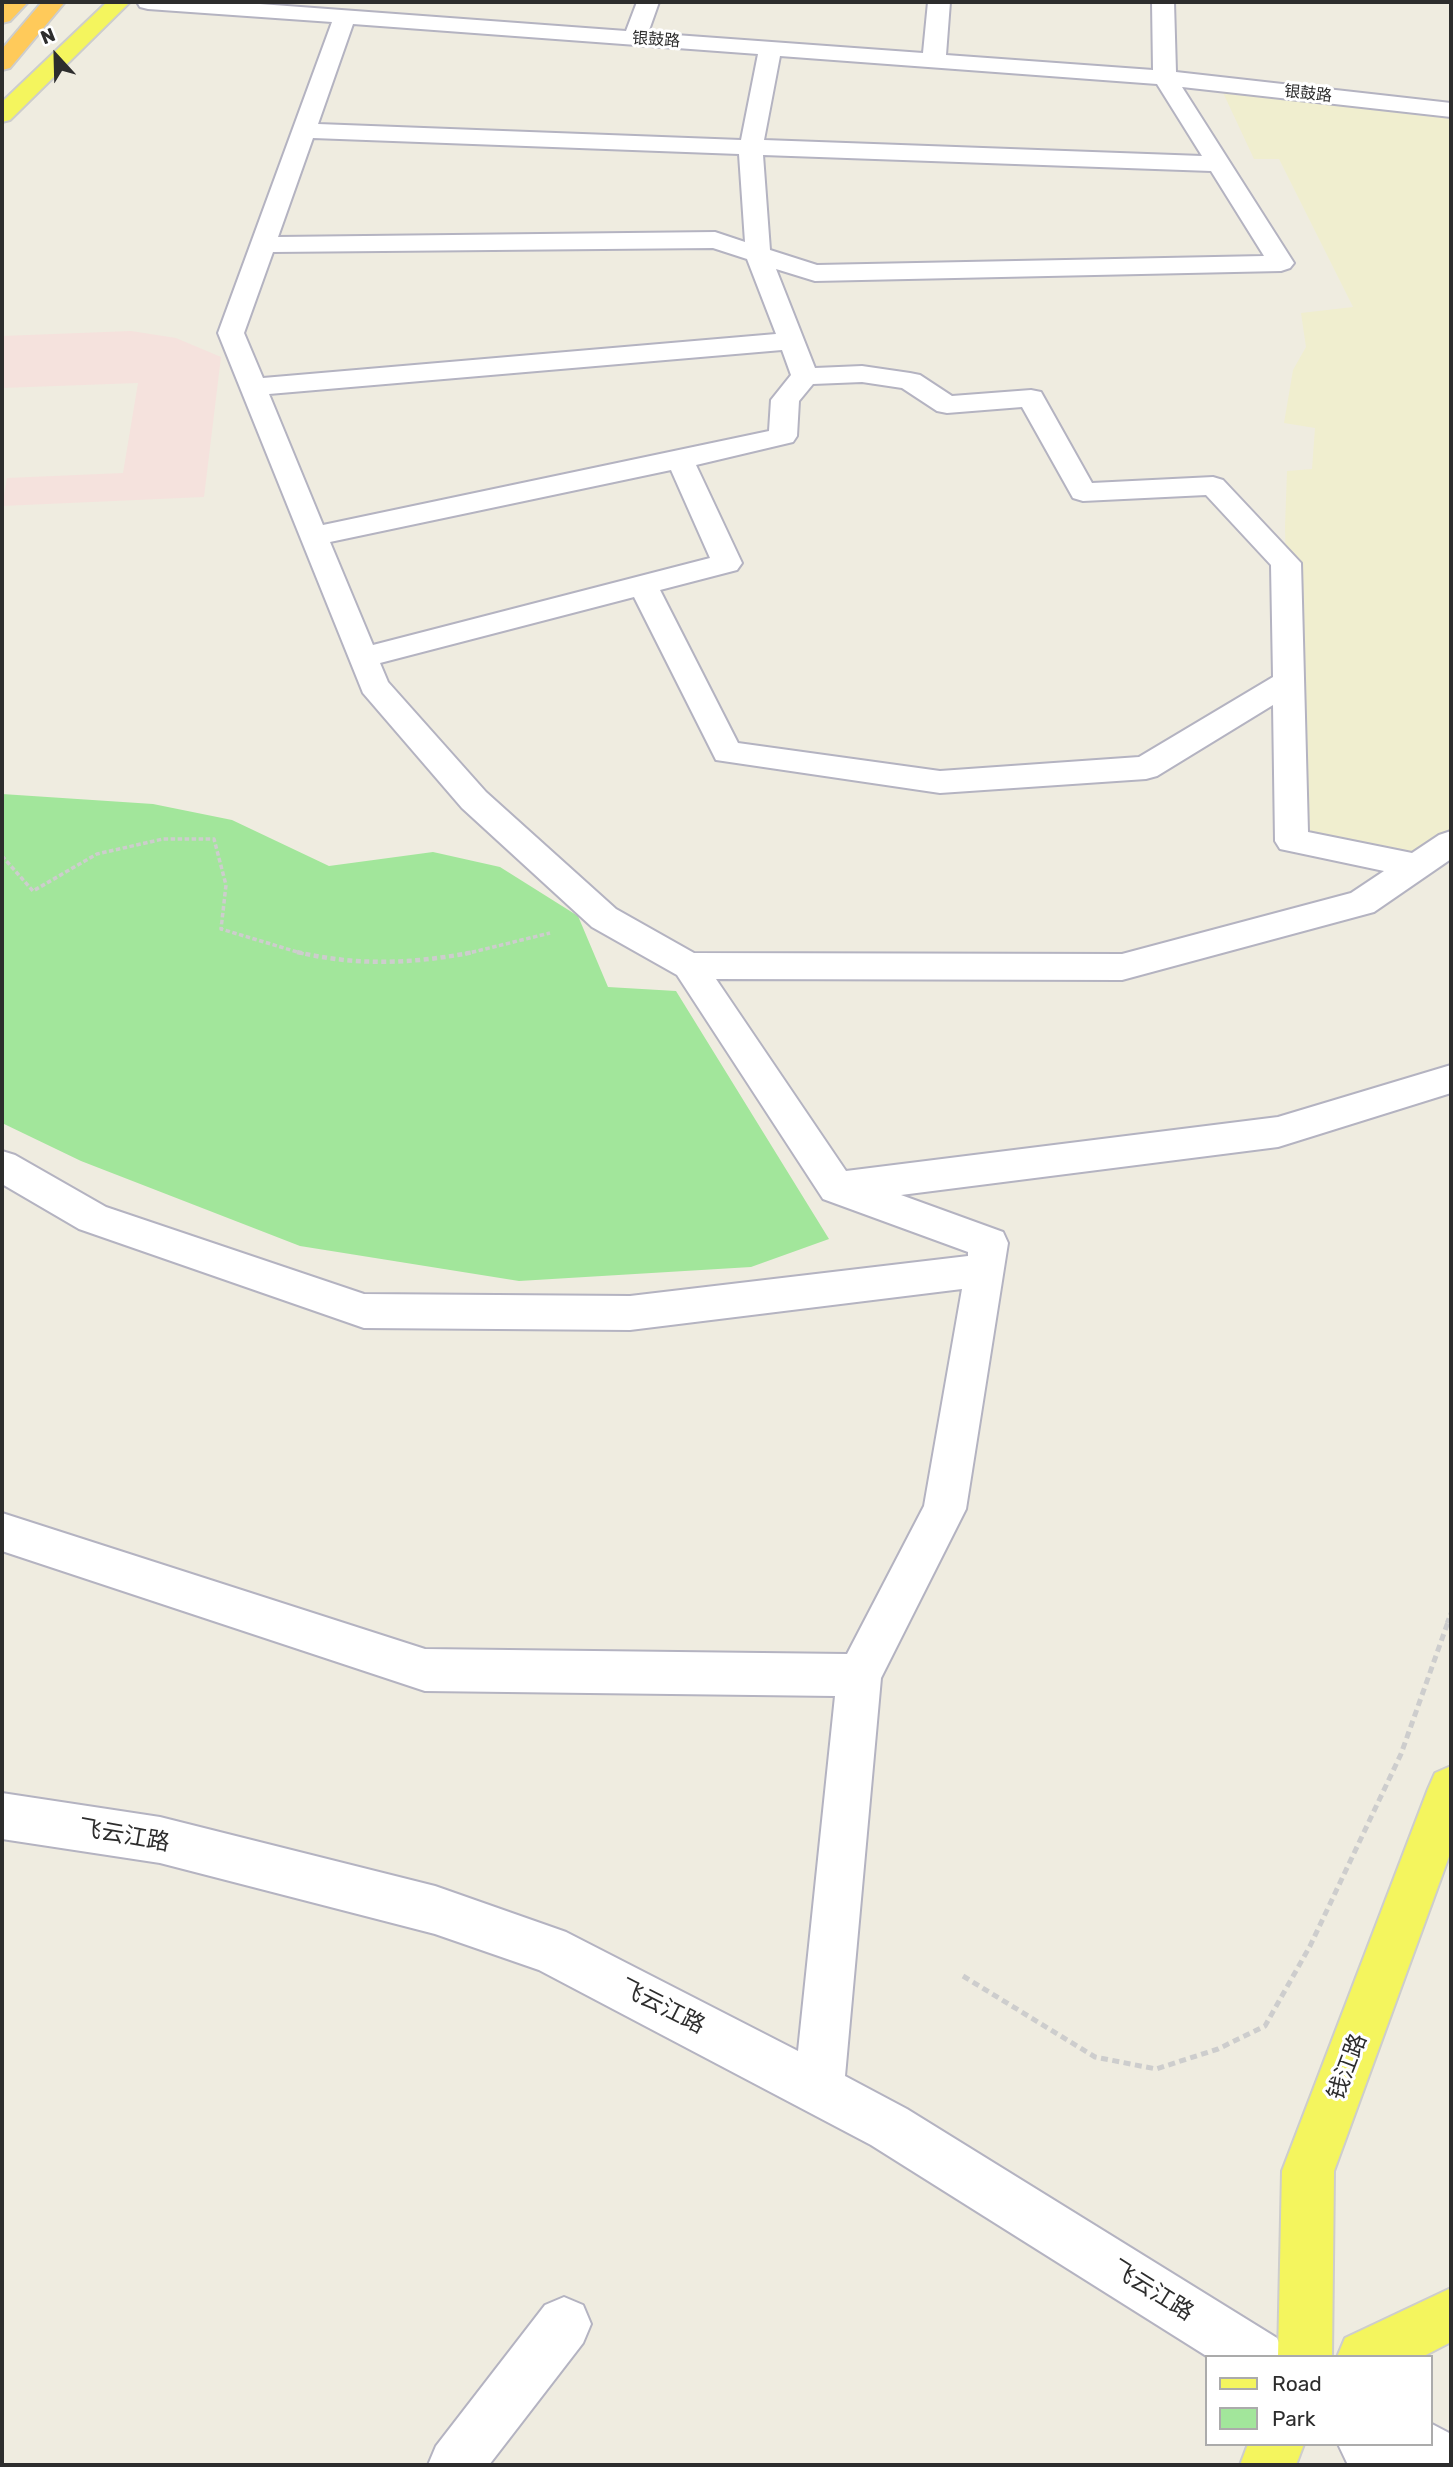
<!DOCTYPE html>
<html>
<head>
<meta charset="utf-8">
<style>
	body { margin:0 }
	#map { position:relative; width:1453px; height:2467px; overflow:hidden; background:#efece0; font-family:Rubik,sans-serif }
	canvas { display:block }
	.frame { position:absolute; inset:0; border:4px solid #2d2d2d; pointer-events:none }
	.legend { position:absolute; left:1205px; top:2355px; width:228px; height:91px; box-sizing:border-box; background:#fff; border:2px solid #ababab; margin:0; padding:9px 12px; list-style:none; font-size:21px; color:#2d2d2d }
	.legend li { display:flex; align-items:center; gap:14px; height:35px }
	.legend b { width:35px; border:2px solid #ababab }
	.north { position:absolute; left:21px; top:21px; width:70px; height:70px; -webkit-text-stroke:5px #fff; paint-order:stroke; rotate:338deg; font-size:19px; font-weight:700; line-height:28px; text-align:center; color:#2d2d2d }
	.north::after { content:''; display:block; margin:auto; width:24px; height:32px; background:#2d2d2d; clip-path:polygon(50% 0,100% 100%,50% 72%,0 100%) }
</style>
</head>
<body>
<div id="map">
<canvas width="1453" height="2467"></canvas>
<div class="frame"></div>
<ul class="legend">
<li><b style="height:9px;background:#f4f55e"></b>Road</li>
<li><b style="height:19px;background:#a2e69b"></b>Park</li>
</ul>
<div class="north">N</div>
</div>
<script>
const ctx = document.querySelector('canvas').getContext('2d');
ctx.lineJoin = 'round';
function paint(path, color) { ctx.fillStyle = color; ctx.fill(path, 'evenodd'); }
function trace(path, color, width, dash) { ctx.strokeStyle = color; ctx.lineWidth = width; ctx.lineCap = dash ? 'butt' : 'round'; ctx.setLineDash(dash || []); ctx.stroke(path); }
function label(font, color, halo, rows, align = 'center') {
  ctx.font = font + ' Rubik,"Noto Sans SC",sans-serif'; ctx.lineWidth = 6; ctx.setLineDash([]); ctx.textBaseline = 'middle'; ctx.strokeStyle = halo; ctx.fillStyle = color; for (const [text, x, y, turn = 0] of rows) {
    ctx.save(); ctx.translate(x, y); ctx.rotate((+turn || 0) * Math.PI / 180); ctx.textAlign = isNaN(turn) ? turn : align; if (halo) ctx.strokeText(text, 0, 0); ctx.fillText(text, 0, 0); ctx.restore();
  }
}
const education = new Path2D(`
	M 1219,84 L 1451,110 L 1451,843 L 1417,866 L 1292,841 L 1285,527 L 1287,471 L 1312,469 L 1315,428 L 1284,423 L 1293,370 L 1306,347 L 1301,313 L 1353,307 L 1279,159 L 1254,159 Z`);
const medical = new Path2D(`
	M 131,331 L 176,338 L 221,357 L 204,497 L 2,506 L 7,478 L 123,473 L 138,383 L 2,388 L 2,336 Z`);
const green = new Path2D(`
	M 2,794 L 153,804 L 232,820 L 329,866 L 433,852 L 500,867 L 578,916 L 608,987 L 676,991 L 829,1239 L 751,1267 L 519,1281 L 300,1246 L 81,1161 L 2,1123 Z`);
const pathFar2 = new Path2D(`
	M 2,856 L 33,891 L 97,854 L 163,839 L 214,839 L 226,885 L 221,929 L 304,954
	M 465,954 L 550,933`);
const pathFar1 = new Path2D(`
	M 297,952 C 356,966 413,964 474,952
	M 1447,1623 L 1451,1613`);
const path = new Path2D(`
	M 963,1976 L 1095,2057 L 1156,2069 L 1218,2049 L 1265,2026 L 1310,1946 L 1401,1754 L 1448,1622`);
const minor = new Path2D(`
	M 137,2 L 233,2 L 626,31 L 637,2 L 659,2 L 648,33 L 923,53 L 928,2 L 950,2 L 946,55 L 1153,70 L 1152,2 L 1174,2 L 1176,72 L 1451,103 L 1451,117 L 1182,87 L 1294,263 L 1290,268 L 1281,271 L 815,281 L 776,269 L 815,368 L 862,366 L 910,373 L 920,375 L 952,396 L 1031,390 L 1041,392 L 1092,483 L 1213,477 L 1223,480 L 1301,563 L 1308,832 L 1412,853 L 1439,835 L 1451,831 L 1451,859 L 1374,912 L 1122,980 L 716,979 L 846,1171 L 1278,1117 L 1451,1065 L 1451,1093 L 1278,1147 L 901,1195 L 1003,1232 L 1008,1243 L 966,1509 L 881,1678 L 845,2076 L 907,2109 L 1277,2338 L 1285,2357 L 1208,2357 L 871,2145 L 539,1970 L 435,1934 L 160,1863 L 2,1839 L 2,1793 L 160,1817 L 435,1886 L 566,1932 L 798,2051 L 835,1696 L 425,1691 L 2,1551 L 2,1513 L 425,1649 L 847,1654 L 924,1506 L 962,1289 L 630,1330 L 364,1328 L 79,1229 L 2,1184 L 2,1151 L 15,1155 L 106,1207 L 364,1294 L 630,1296 L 968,1256 L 968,1252 L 823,1199 L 677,975 L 592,927 L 462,808 L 363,693 L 218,333 L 332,22 L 148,9 L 140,7 ZM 353,24 L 758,54 L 741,140 L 318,124 ZM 780,56 L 1157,84 L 1202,156 L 764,140 ZM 313,138 L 739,154 L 745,242 L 715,232 L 278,237 ZM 763,155 L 1211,171 L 1264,256 L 817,265 L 770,250 ZM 713,248 L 747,259 L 776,334 L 263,378 L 244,333 L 273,252 ZM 782,350 L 791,375 L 771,400 L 769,431 L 323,525 L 269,394 ZM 862,382 L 902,388 L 937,411 L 947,413 L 1022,407 L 1073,498 L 1083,501 L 1206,495 L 1271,565 L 1273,677 L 1139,757 L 940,771 L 738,743 L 660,590 L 737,570 L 742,563 L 696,465 L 793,442 L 797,436 L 799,401 L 813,384 ZM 671,470 L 710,558 L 373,645 L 330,542 ZM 634,597 L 716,760 L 940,793 L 1146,779 L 1157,776 L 1273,705 L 1275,841 L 1280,849 L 1384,871 L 1351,893 L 1122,954 L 694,953 L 616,909 L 486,792 L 388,682 L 380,663 Z
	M 564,2297 L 583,2305 L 591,2324 L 583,2343 L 489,2465 L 428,2465 L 436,2446 L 545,2305 Z
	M 1430,2423 L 1451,2434 L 1451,2465 L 1348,2465 L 1338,2444 L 1430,2444 Z`);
const major = new Path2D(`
	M 107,2 L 130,2 L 10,120 L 2,122 L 2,102 Z
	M 1451,1766 L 1451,1851 L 1334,2171 L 1332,2357 L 1278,2357 L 1282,2171 L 1428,1789 L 1435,1773 Z
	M 1451,2288 L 1451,2342 L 1422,2357 L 1337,2357 L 1345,2338 Z
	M 1248,2444 L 1304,2444 L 1296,2465 L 1240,2465 Z`);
const highway = new Path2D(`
	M 5,2 L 28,2 L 10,21 L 2,23 L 2,4 Z
	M 42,2 L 65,2 L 10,68 L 2,70 L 2,49 Z`);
const farStreetnames = [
	["银鼓路",656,40,4],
	["银鼓路",1308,94,6]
];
const nearStreetnames = [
	["飞云江路",124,1836,10],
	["飞云江路",662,2007,27],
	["钱江路",1348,2067,-69],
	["飞云江路",1152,2291,32]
];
paint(education, '#f0eecf');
paint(medical, '#f5e2dd');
paint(green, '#a2e69b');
trace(minor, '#b4b3c1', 4);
trace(major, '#cdcdcd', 4);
trace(highway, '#cdcdcd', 4);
trace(pathFar2, '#cdcdcd', 3.5, [4.5, 2.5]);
trace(pathFar1, '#cdcdcd', 4.5, [5, 3.5]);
trace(path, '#cdcdcd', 5, [7, 4.5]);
paint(minor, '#fff');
paint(major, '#f4f55e');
paint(highway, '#ffca5a');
label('16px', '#2d2d2d', '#fff', farStreetnames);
label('23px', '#2d2d2d', '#fff', nearStreetnames);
</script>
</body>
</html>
